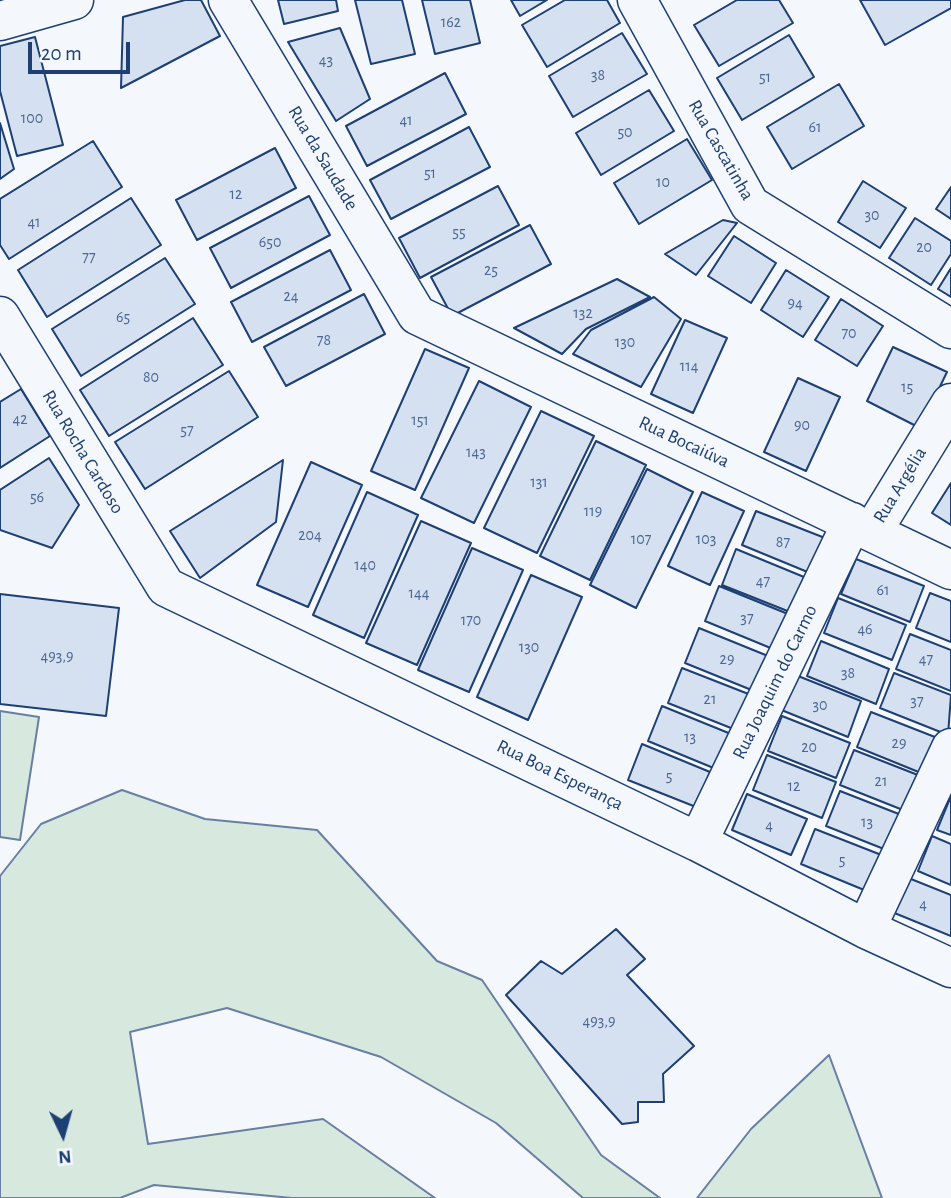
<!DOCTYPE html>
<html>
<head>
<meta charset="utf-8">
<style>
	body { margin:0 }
	#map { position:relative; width:951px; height:1198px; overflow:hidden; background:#f4f7fb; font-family:"Alegreya Sans",sans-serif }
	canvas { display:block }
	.north { position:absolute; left:28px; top:1100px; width:70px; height:70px; -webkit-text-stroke:5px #f4f7fb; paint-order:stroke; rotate:175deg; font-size:19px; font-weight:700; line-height:28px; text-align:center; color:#1d3f73 }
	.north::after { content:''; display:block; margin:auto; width:24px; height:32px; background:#1d3f73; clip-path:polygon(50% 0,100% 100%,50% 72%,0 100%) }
	.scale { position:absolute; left:28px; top:42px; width:102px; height:32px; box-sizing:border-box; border:4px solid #1d3f73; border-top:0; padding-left:9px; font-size:21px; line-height:24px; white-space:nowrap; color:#1d3f73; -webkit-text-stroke:5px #f4f7fb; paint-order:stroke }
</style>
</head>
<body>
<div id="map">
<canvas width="951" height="1198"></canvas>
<div class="north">N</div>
<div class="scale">20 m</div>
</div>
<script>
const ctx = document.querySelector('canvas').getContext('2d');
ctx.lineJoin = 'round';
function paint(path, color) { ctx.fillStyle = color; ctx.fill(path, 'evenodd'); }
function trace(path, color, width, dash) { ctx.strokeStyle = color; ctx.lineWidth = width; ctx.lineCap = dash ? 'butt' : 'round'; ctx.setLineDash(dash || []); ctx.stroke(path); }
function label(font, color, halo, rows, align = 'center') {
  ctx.font = font + ' "Alegreya Sans",sans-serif'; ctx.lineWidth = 5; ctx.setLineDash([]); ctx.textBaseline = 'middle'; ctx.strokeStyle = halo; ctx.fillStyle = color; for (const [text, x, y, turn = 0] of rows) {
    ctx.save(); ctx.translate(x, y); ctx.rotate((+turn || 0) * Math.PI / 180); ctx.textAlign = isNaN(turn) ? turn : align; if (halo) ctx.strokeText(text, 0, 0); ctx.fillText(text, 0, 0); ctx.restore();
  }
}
const green = new Path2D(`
	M 0,711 L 39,717 L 20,840 L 0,837 Z
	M 122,790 L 205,819 L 317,830 L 437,961 L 482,980 L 601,1155 L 660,1198 L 583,1198 L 496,1123 L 381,1057 L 227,1008 L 130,1032 L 148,1144 L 323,1119 L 435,1198 L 292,1198 L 154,1185 L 120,1198 L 0,1198 L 0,876 L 41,824 Z
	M 829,1055 L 882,1198 L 697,1198 L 751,1129 Z`);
const building = new Path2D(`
	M 185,0 L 201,0 L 220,36 L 121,88 L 123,17 Z
	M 278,0 L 336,0 L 338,11 L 284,24 Z
	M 355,0 L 402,0 L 415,54 L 371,64 Z
	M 422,0 L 470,0 L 480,43 L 435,54 Z
	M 511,0 L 547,0 L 520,16 Z
	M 565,0 L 607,0 L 620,23 L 547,67 L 522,25 Z
	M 737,0 L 779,0 L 793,23 L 719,66 L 694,25 Z
	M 860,0 L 951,0 L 951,8 L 885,45 Z
	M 340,28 L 370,99 L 336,121 L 288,42 Z
	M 622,33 L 647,74 L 573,117 L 549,76 Z
	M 789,35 L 814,77 L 742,120 L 717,78 Z
	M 35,37 L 63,145 L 17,156 L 0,91 L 0,46 Z
	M 445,73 L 466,114 L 367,166 L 346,126 Z
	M 839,84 L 864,126 L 792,169 L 767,127 Z
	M 649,90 L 674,131 L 601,175 L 576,133 Z
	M 0,123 L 14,169 L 0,179 Z
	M 469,127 L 490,167 L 391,219 L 370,180 Z
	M 687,139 L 712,180 L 639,224 L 614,183 Z
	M 93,141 L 122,187 L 9,259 L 0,245 L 0,199 Z
	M 275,148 L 296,188 L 197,240 L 176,200 Z
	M 863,181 L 906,208 L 880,248 L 838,222 Z
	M 498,186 L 519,225 L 420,278 L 399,238 Z
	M 951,187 L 951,219 L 936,209 Z
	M 309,196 L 330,235 L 231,288 L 210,248 Z
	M 131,198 L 161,245 L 47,317 L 18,270 Z
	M 915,218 L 951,241 L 951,254 L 931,285 L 889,258 Z
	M 723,220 L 737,223 L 696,275 L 665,254 Z
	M 530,225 L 551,264 L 452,316 L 431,277 Z
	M 734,236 L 776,263 L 751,303 L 708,276 Z
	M 330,250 L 351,290 L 252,342 L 231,302 Z
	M 165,258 L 195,304 L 81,376 L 52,329 Z
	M 951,268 L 951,297 L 938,289 Z
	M 786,270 L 829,297 L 803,337 L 761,310 Z
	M 617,279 L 650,297 L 586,329 L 562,354 L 514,328 Z
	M 364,294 L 385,334 L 286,386 L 264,347 Z
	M 654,297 L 681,319 L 641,387 L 573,354 L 591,330 Z
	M 841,299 L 883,326 L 857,366 L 815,340 Z
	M 193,318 L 223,365 L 109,436 L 80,390 Z
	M 685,320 L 727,338 L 693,413 L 651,394 Z
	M 893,347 L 947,372 L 920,428 L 867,401 Z
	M 425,349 L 469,368 L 415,490 L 371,471 Z
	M 229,371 L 258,417 L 145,489 L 115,442 Z
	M 798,378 L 840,397 L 806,471 L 764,452 Z
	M 479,381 L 531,407 L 474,523 L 421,498 Z
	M 21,389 L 50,436 L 0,468 L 0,402 Z
	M 541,411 L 594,436 L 537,553 L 484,528 Z
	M 596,441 L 646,465 L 590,580 L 540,556 Z
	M 49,458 L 79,505 L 52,548 L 0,530 L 0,490 Z
	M 283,460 L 276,522 L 200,578 L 170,531 Z
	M 311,462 L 362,485 L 308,607 L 257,585 Z
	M 647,469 L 693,492 L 636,608 L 590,585 Z
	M 951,483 L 951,525 L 932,513 Z
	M 367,492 L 418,515 L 364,638 L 313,615 Z
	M 702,492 L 744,511 L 710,585 L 668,566 Z
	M 756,511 L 825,538 L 810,573 L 742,545 Z
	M 421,521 L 471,543 L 417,665 L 366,643 Z
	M 472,548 L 523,570 L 469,692 L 418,670 Z
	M 736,549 L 804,577 L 790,612 L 722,585 Z
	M 856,559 L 924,586 L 910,622 L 841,594 Z
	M 531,575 L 582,597 L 528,720 L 477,697 Z
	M 719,586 L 788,614 L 773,649 L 705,621 Z
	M 930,593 L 951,601 L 951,642 L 916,628 Z
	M 0,594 L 119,608 L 106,716 L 0,704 Z
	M 838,598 L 906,625 L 892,660 L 824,633 Z
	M 699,628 L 768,656 L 754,691 L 685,663 Z
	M 910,634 L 951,650 L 951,691 L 896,669 Z
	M 821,641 L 889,669 L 876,704 L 807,676 Z
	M 682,668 L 751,695 L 736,730 L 668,703 Z
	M 894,673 L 951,695 L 948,735 L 880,708 Z
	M 793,674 L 861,701 L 848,737 L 779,709 Z
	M 662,706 L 731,734 L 716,769 L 648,741 Z
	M 871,712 L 940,739 L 926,775 L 857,747 Z
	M 782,716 L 850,743 L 836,778 L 768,751 Z
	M 642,744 L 710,772 L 696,807 L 628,780 Z
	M 854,750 L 923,777 L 908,812 L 840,785 Z
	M 767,755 L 836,782 L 822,818 L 753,790 Z
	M 840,791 L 909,818 L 894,853 L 826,826 Z
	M 747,794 L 807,819 L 791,855 L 732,830 Z
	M 951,796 L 951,835 L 937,830 Z
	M 815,829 L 884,856 L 869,892 L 801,864 Z
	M 932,836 L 951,844 L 951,885 L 918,871 Z
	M 906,877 L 951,895 L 951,936 L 892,912 Z
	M 616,929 L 645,959 L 627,975 L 694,1046 L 663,1074 L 664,1102 L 638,1102 L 638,1122 L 622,1124 L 506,995 L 541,961 L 562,974 Z`);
const minor = new Path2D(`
	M 228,0 L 417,315 L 951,570
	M 637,0 L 750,205 L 951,329
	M 0,21 L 74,0
	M 0,316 L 166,587 L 698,842 L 866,929 L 951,968
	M 872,532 L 951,403
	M 698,842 L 852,522
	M 866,929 L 951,748`);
const numberNames = [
	["162",451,22],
	["43",326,60],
	["38",598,75],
	["51",765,77],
	["100",32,118],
	["41",406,120],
	["61",815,127],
	["50",625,132],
	["51",430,173],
	["10",663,182],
	["12",236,194],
	["30",872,215],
	["41",34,222],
	["55",459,232],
	["650",270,242],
	["20",924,247],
	["77",89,257],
	["25",491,270],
	["24",291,296],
	["94",795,303],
	["132",583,313],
	["65",123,317],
	["70",849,333],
	["78",324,340],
	["130",625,342],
	["114",689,366],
	["80",151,377],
	["15",907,387],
	["42",20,419],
	["151",420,420],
	["90",802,425],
	["57",187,430],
	["143",476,452],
	["131",539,482],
	["56",37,497],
	["119",593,511],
	["204",310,535],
	["107",641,539],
	["103",706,539],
	["87",783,542],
	["140",365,565],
	["47",763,581],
	["61",883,590],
	["144",419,593],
	["37",747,618],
	["170",471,620],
	["46",865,629],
	["130",529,647],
	["493,9",57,656],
	["29",727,659],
	["47",926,659],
	["38",848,673],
	["21",710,699],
	["37",917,701],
	["30",820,705],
	["13",690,737],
	["29",899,743],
	["20",809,747],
	["5",669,776],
	["21",881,781],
	["12",794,786],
	["13",867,822],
	["4",769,825],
	["5",842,860],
	["4",923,904],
	["493,9",599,1021]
];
const streetNames = [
	["Rua Cascatinha",721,150,60],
	["Rua da Saudade",323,158,59],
	["Rua Bocaiúva",684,442,25],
	["Rua Rocha Cardoso",83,452,59],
	["Rua Argélia",900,485,-59],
	["Rua Joaquim do Carmo",775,682,-64],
	["Rua Boa Esperança",560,775,26]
];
paint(green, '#d7e8df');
trace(green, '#687fa3', 2);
paint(building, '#d5e0f0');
trace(building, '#1d3f73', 2);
trace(minor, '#1d3f73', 41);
trace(minor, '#f4f7fb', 38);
label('16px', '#4b6792', null, numberNames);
label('19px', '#1d3f73', '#f4f7fb', streetNames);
</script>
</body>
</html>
